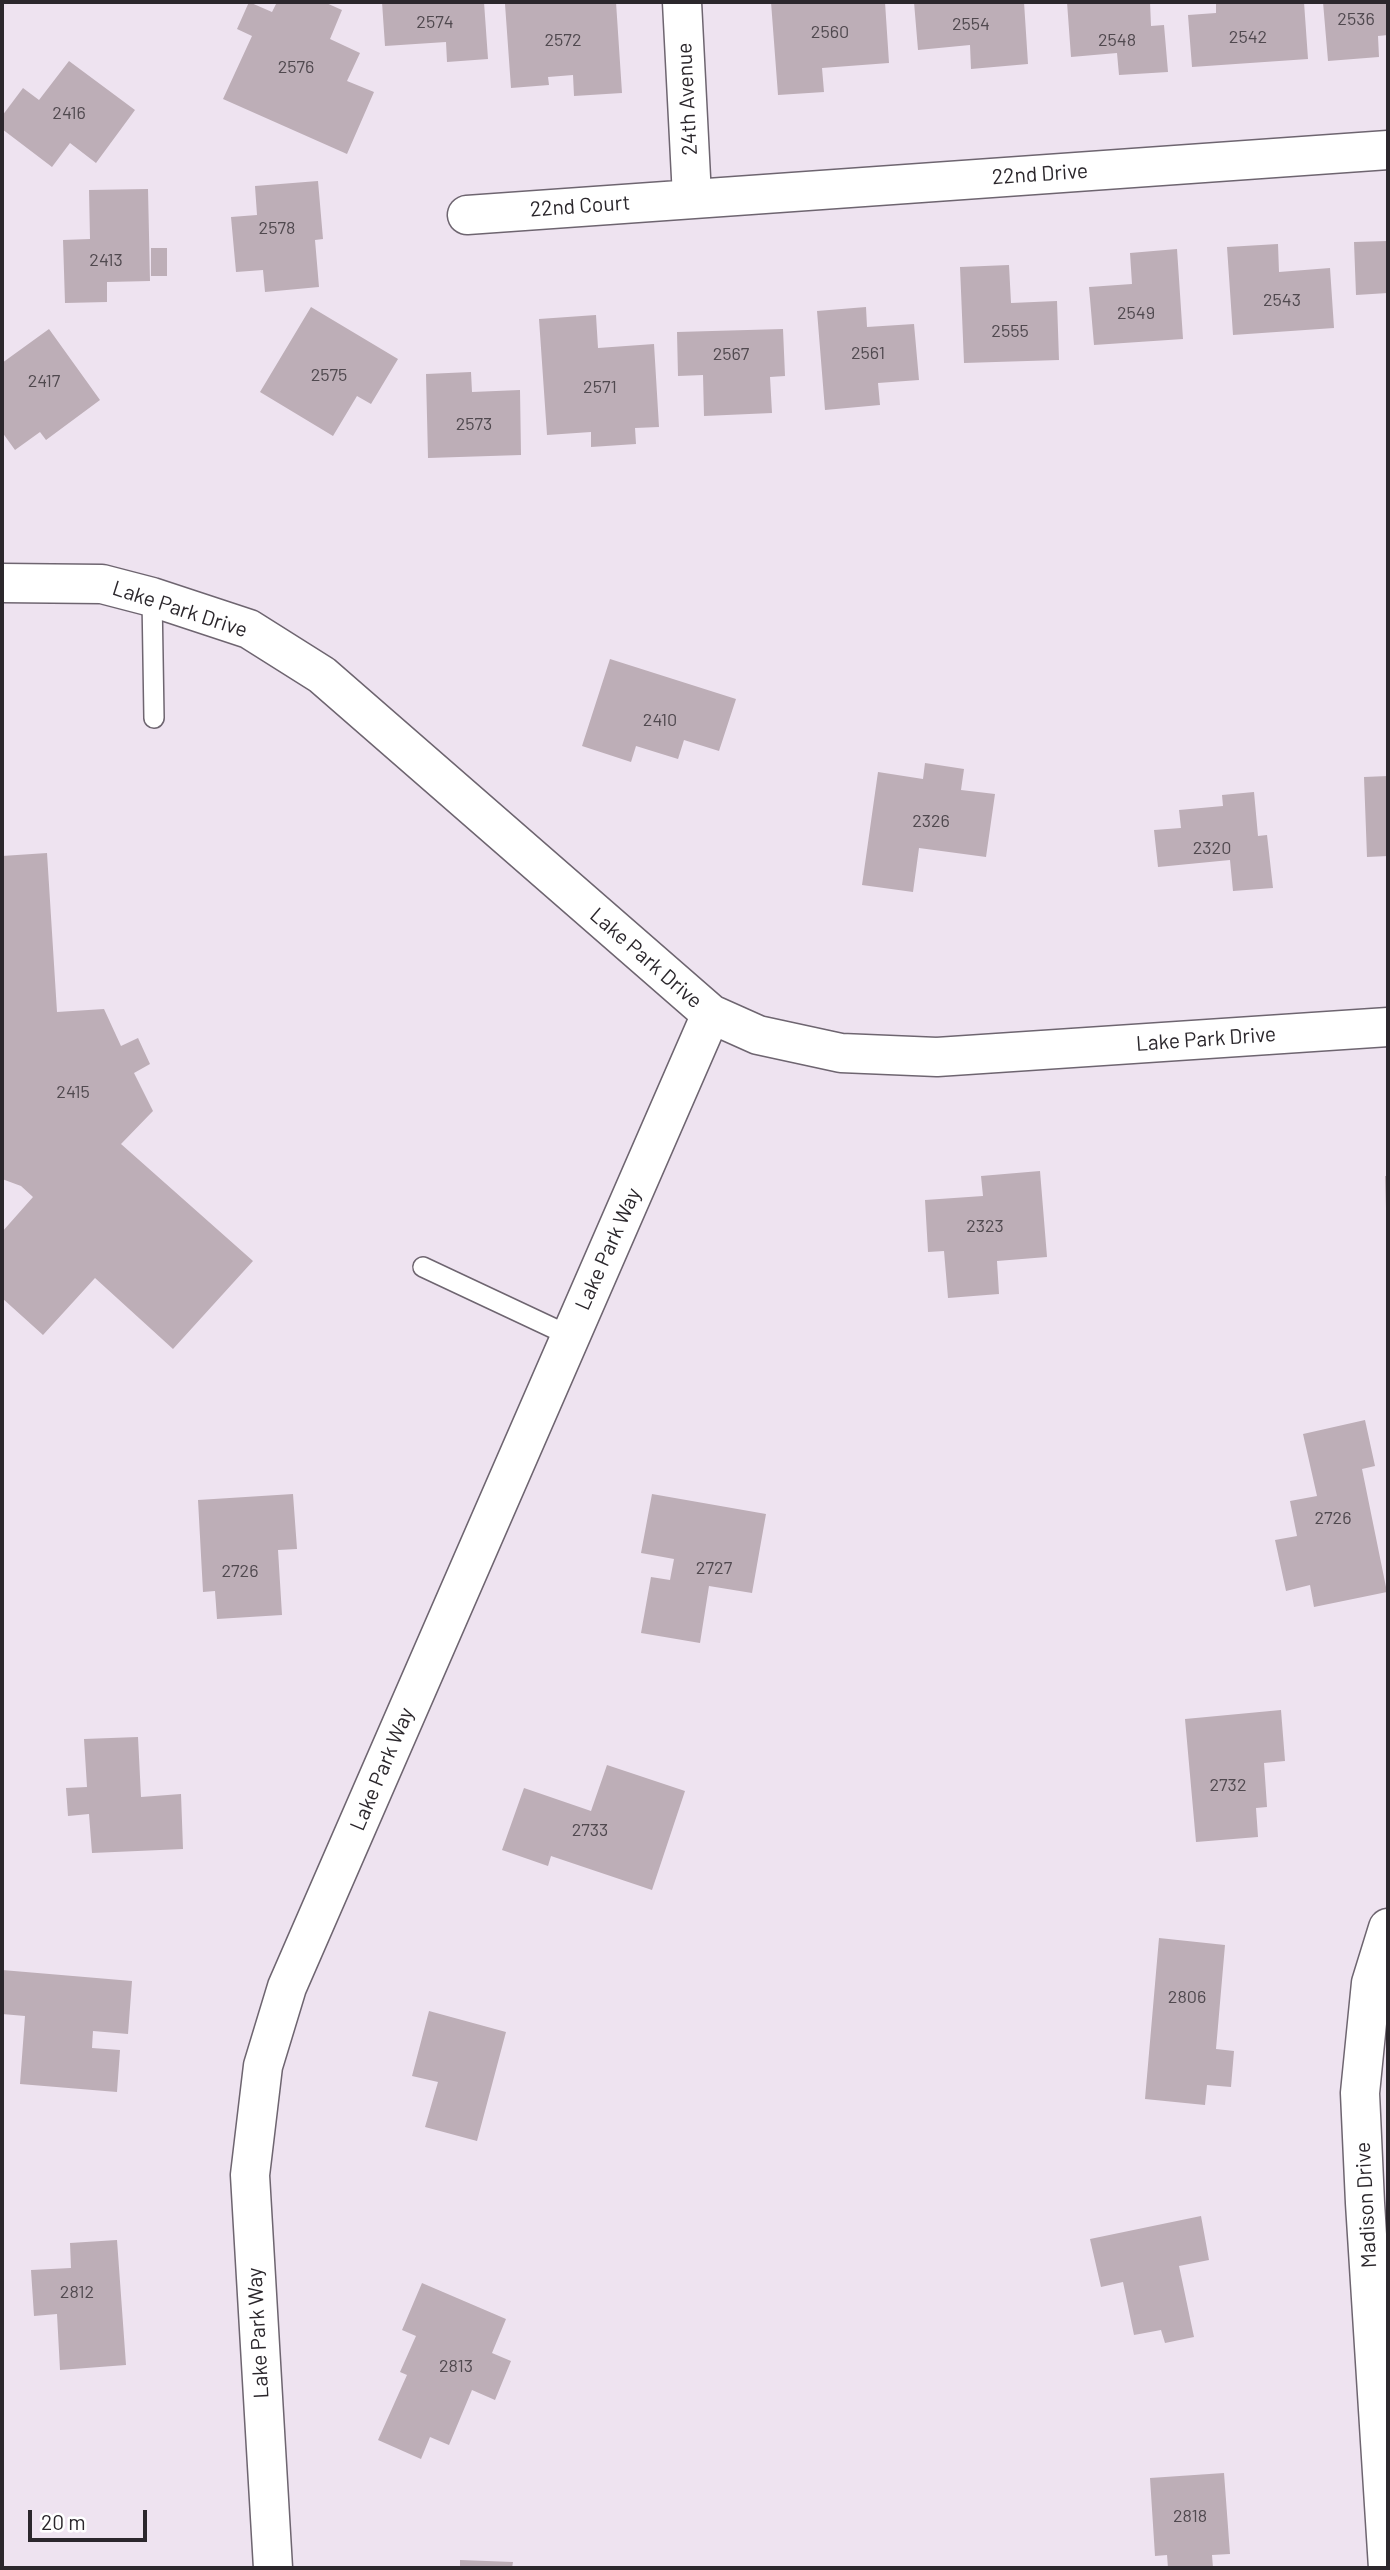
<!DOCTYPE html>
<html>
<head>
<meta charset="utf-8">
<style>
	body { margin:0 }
	#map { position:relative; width:1390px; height:2570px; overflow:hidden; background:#eee3f0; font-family:Barlow,sans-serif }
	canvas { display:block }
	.frame { position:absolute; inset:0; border:4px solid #2b272c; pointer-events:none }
	.scale { position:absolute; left:28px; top:2510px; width:119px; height:32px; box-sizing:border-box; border:4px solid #2b272c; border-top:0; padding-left:9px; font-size:21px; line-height:24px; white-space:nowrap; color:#2b272c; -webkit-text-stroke:5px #fff; paint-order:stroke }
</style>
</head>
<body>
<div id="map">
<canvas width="1390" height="2570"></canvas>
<div class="frame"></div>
<div class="scale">20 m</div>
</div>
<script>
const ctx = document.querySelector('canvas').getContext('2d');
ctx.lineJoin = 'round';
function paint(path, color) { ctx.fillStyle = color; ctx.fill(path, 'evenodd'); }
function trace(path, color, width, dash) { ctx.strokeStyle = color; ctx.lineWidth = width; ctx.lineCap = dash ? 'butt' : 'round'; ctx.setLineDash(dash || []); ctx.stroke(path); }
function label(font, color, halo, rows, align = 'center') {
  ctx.font = font + ' Barlow,sans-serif'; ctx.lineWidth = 7; ctx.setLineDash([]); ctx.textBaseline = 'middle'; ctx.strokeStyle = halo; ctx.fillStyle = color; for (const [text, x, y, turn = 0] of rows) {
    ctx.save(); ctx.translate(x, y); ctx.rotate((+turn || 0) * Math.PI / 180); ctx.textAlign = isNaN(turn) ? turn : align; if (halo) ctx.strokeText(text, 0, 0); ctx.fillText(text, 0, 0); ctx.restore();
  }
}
const building = new Path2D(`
	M 249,2 L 272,12 L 277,2 L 324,2 L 342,10 L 330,39 L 360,53 L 347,81 L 374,92 L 347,154 L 223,99 L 252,36 L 237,29 Z
	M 382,2 L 484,2 L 488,59 L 447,62 L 446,42 L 385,46 Z
	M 534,2 L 616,2 L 622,93 L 574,96 L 573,75 L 548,77 L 549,85 L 511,88 L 505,4 Z
	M 771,2 L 885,2 L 889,63 L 822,68 L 824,92 L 778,95 Z
	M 914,2 L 1024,2 L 1028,64 L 971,69 L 970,45 L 918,50 Z
	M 1067,2 L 1150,2 L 1151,26 L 1164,25 L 1168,72 L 1119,75 L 1117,53 L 1071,57 Z
	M 1216,2 L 1304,2 L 1308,59 L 1192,67 L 1188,15 L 1216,13 Z
	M 1323,2 L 1388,2 L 1388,35 L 1378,36 L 1379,57 L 1328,61 Z
	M 69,61 L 135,110 L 96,163 L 70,143 L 52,167 L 2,129 L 2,116 L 23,88 L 39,100 Z
	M 318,181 L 323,239 L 315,240 L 319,287 L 265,292 L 263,270 L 236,272 L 231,217 L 257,215 L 255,186 Z
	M 148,189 L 150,281 L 107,282 L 107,302 L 65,303 L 63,240 L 90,239 L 89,190 Z
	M 1388,241 L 1388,293 L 1356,295 L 1354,242 Z
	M 1278,244 L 1279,272 L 1330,268 L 1334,328 L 1233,335 L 1227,247 Z
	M 151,248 L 167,248 L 167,276 L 151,276 Z
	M 1177,249 L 1183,339 L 1094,345 L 1089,287 L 1132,284 L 1130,253 Z
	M 1009,265 L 1011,303 L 1057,301 L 1059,360 L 964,363 L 960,267 Z
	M 311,307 L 398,359 L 371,404 L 357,396 L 333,436 L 260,392 Z
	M 866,307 L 867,327 L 914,324 L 919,380 L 878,383 L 880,405 L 825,410 L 817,311 Z
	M 596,315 L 598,348 L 654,344 L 659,427 L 635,428 L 636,444 L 591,447 L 591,432 L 547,435 L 539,319 Z
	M 49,329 L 100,400 L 46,440 L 40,432 L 15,450 L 2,432 L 2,363 Z
	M 783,329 L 785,376 L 770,377 L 772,413 L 704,416 L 703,375 L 678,376 L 677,332 Z
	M 471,372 L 472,392 L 520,390 L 521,455 L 428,458 L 426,374 Z
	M 610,659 L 736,699 L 719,751 L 684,740 L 678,759 L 636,746 L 631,762 L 582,746 Z
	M 925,763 L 964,769 L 961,790 L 995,794 L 986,857 L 919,848 L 913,892 L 862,885 L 878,772 L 923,779 Z
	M 1388,776 L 1388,856 L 1367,857 L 1364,777 Z
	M 1254,792 L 1258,836 L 1267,835 L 1273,888 L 1233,891 L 1230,860 L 1158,867 L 1154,830 L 1181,828 L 1179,810 L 1223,806 L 1222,795 Z
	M 47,853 L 57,1012 L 104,1009 L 121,1046 L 138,1038 L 150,1064 L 134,1073 L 153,1111 L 121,1144 L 253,1261 L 173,1349 L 95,1278 L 43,1335 L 2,1298 L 2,1232 L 33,1197 L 21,1186 L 2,1179 L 2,856 Z
	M 1040,1171 L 1047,1257 L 997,1261 L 999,1294 L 948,1298 L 944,1251 L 928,1252 L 925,1200 L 983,1196 L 981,1176 Z
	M 1385,1176 L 1388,1176 L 1388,1208 L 1386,1208 Z
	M 1365,1420 L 1375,1466 L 1362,1469 L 1387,1592 L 1314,1607 L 1310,1585 L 1286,1591 L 1275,1540 L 1297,1536 L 1290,1501 L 1317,1496 L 1303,1434 Z
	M 293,1494 L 297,1549 L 278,1550 L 282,1615 L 217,1619 L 215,1591 L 203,1592 L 198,1500 Z
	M 652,1494 L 766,1514 L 752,1593 L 709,1586 L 700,1643 L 641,1633 L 651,1577 L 670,1580 L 674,1559 L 641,1553 Z
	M 1281,1710 L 1285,1761 L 1264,1763 L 1267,1807 L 1256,1808 L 1258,1837 L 1196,1842 L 1185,1719 Z
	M 138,1737 L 141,1797 L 181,1794 L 183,1849 L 92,1853 L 89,1814 L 68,1816 L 66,1788 L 87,1787 L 84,1739 Z
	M 607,1765 L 685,1791 L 652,1890 L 551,1856 L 548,1866 L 502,1850 L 524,1788 L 591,1811 Z
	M 1159,1938 L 1225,1945 L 1216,2049 L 1234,2051 L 1231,2087 L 1207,2085 L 1205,2105 L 1145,2099 Z
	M 2,1970 L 132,1981 L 128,2034 L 93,2031 L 92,2048 L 120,2050 L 117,2092 L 20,2084 L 25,2016 L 2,2014 Z
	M 429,2011 L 506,2032 L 477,2141 L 425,2127 L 438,2082 L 412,2076 Z
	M 1201,2216 L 1209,2260 L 1179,2266 L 1194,2337 L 1165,2343 L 1161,2330 L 1134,2335 L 1123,2282 L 1101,2287 L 1090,2239 Z
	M 117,2240 L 126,2365 L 60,2370 L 57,2314 L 34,2316 L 31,2270 L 71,2268 L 70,2243 Z
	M 422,2283 L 506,2319 L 492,2353 L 511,2361 L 495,2400 L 472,2390 L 449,2445 L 430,2437 L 421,2459 L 378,2440 L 407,2375 L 400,2372 L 416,2336 L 402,2330 Z
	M 1224,2473 L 1230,2554 L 1212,2555 L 1213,2568 L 1168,2568 L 1167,2555 L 1155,2556 L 1150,2478 Z
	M 460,2560 L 513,2562 L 512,2568 L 460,2568 Z`);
const lane = new Path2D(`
	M 152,597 L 154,718
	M 423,1267 L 570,1336`);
const street = new Path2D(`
	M 682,2 L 692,197
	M 467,215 L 1388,150
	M 2,583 L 102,584 L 152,597 L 249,629 L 322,675 L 711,1014 L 758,1035 L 841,1053 L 937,1057 L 1388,1027
	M 273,2568 L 250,2175 L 263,2066 L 287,1987 L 711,1014
	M 1388,2568 L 1365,2203 L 1360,2093 L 1371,1983 L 1388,1928`);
const numberNames = [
	["2536",1356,19],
	["2574",435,22],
	["2554",971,24],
	["2560",830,32],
	["2542",1248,37],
	["2572",563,40],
	["2548",1117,40],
	["2576",296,67],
	["2416",69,113],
	["2578",277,228],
	["2413",106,260],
	["2543",1282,300],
	["2549",1136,313],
	["2555",1010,331],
	["2561",868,353],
	["2567",731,354],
	["2575",329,375],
	["2417",44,381],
	["2571",600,387],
	["2573",474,424],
	["2410",660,720],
	["2326",931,821],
	["2320",1212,848],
	["2415",73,1092],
	["2323",985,1226],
	["2726",1333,1518],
	["2727",714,1568],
	["2726",240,1571],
	["2732",1228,1785],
	["2733",590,1830],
	["2806",1187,1997],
	["2812",77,2292],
	["2813",456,2366],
	["2818",1190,2516]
];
const streetNames = [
	["24th Avenue",687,99,-93],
	["22nd Drive",1040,174,-4],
	["22nd Court",580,206,-4],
	["Lake Park Drive",180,609,18],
	["Lake Park Drive",646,958,41],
	["Lake Park Drive",1206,1039,-4],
	["Lake Park Way",608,1249,-66],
	["Lake Park Way",382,1769,-67],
	["Madison Drive",1366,2205,-93],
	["Lake Park Way",258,2333,-93]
];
paint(building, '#bdaeb7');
trace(lane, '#6e6570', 22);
trace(street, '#6e6570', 41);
trace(lane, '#fff', 19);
trace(street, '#fff', 38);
label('18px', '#50494f', null, numberNames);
label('21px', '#2b272c', '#fff', streetNames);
</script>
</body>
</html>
